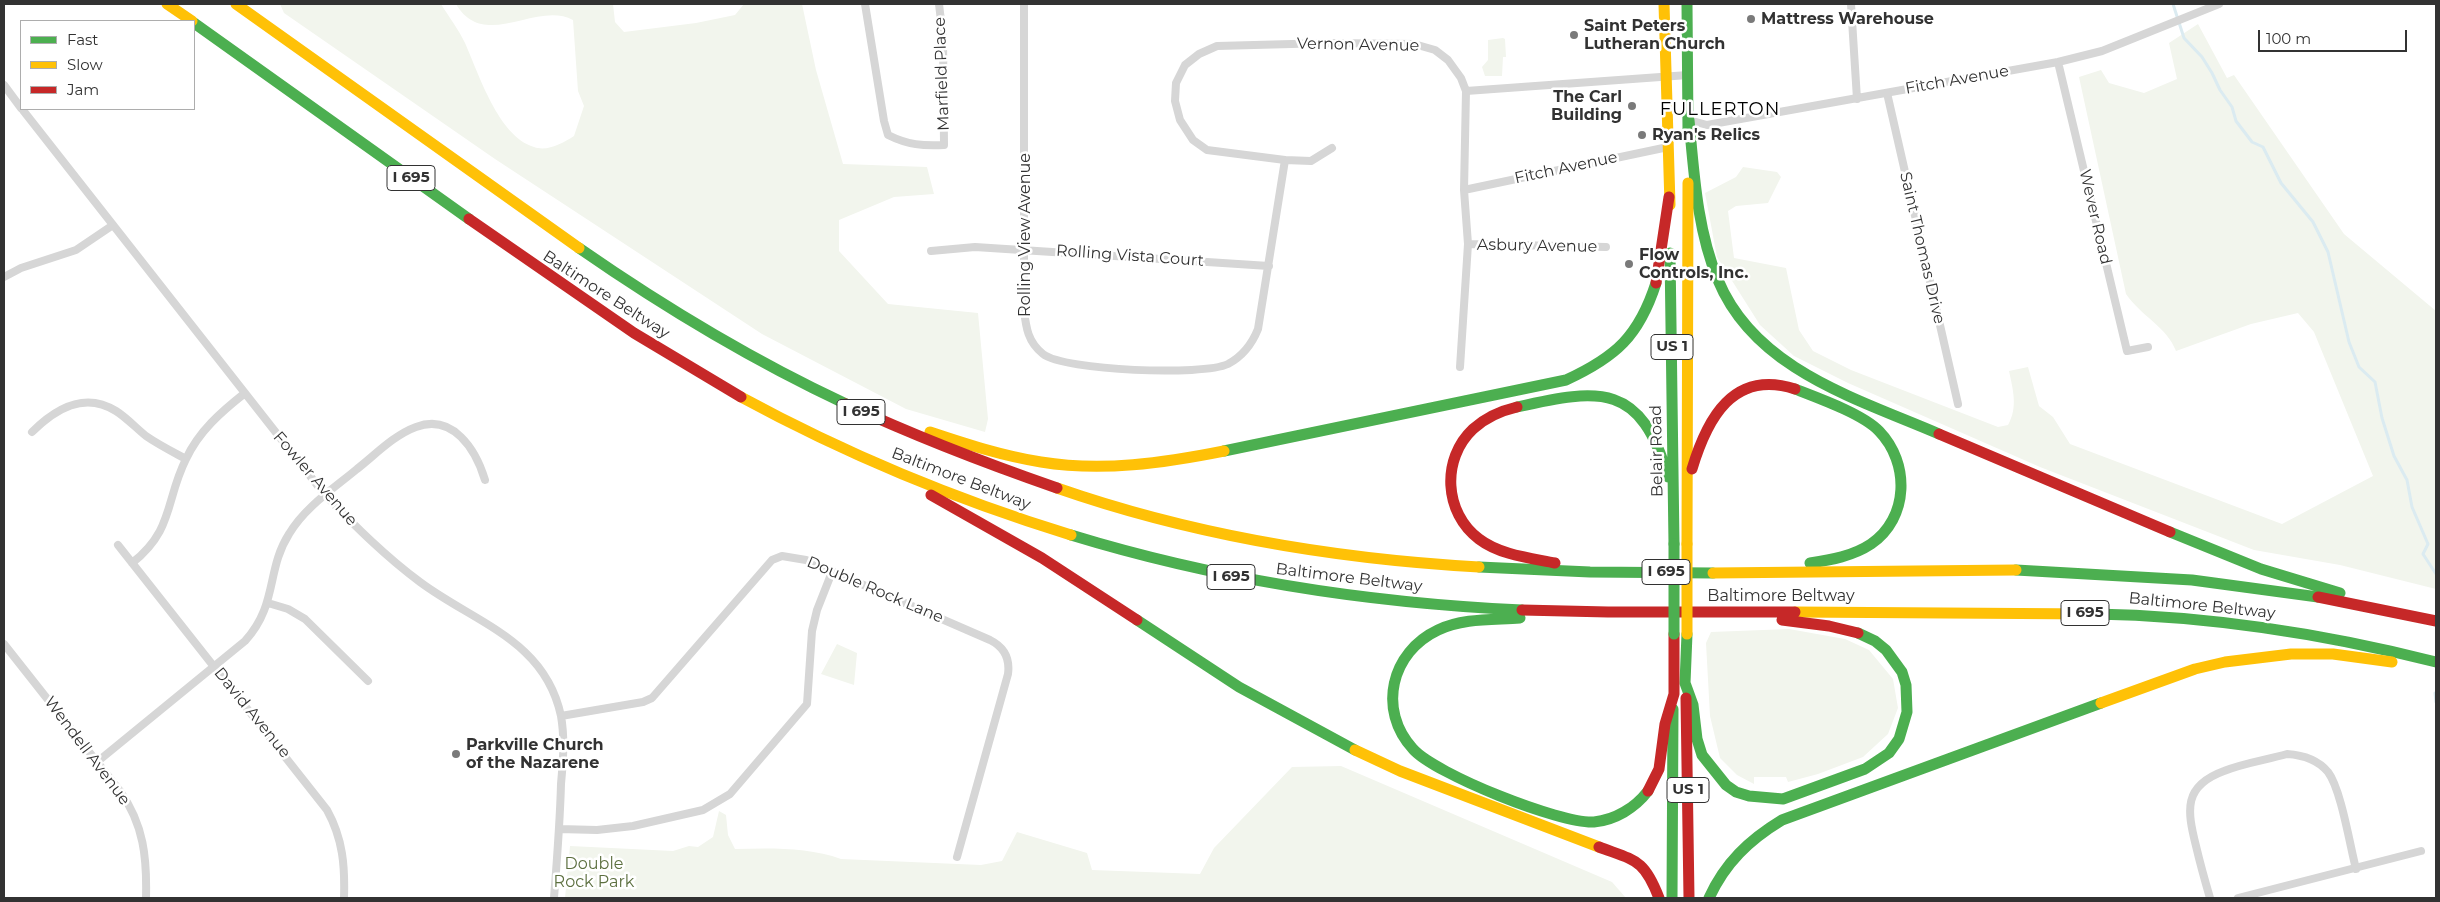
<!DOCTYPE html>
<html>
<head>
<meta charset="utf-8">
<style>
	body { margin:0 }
	#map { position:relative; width:2440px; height:902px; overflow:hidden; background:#fff; font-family:Montserrat,sans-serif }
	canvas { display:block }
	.frame { position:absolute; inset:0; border:5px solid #323232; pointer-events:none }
	.legend { position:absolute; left:20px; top:20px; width:175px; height:90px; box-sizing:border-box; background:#fff; border:1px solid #adadad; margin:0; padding:6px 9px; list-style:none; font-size:15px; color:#323232 }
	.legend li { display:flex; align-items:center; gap:10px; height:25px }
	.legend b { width:25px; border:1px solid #adadad }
	.scale { position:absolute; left:2258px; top:30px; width:149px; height:22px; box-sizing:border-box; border:2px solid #323232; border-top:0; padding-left:6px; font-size:15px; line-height:18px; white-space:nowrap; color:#323232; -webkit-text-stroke:4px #fff; paint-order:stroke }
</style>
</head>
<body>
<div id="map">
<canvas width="2440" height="902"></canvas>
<div class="frame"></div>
<ul class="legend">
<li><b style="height:6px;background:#4caf50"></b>Fast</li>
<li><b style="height:6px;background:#ffc107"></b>Slow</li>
<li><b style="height:6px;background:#c62828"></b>Jam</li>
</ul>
<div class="scale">100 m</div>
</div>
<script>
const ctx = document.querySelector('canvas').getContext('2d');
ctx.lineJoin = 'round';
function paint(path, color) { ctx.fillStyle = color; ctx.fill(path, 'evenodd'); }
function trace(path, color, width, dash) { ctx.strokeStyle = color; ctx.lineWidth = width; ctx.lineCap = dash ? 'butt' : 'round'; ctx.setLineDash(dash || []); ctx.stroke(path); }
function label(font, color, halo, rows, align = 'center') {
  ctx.font = font + ' Montserrat,sans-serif'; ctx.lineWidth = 5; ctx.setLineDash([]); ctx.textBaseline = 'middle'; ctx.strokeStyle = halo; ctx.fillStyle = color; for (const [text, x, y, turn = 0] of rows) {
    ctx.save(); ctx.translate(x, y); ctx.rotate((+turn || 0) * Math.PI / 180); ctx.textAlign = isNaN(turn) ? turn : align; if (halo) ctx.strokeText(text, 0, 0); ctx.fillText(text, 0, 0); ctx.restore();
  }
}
const green = new Path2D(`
	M 280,4 L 441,4 C 449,17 459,30 465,43 C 479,74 498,136 534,147 C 547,152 563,143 574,136 L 584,106 L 578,91 L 573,20 C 537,0 484,52 456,4 L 613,4 L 615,22 L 624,32 L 696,23 L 735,15 L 744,4 L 802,4 L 816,70 L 843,164 L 927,167 L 934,194 L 894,197 L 839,220 L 839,251 L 888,304 L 978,313 L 988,419 L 985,432 L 906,409 L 762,334 L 495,159 L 284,13 Z
	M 2198,24 L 2227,78 L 2234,75 L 2344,234 L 2436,311 L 2436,589 L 2340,565 L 2254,550 L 2040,467 L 1848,383 L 1794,356 L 1760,325 L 1717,257 L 1705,193 L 1736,177 L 1743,167 L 1777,172 L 1781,177 L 1768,203 L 1736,206 L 1728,211 L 1734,258 L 1786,268 L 1799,330 L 1813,351 L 1851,370 L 1998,427 L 2008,425 C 2018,407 2013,390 2009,371 L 2028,367 L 2039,406 L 2053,417 L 2070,444 L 2282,524 L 2373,476 L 2314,332 L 2298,313 L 2251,324 L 2176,351 C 2167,327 2141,316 2126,294 L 2079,77 L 2101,70 L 2109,83 L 2144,93 L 2177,79 L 2169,43 Z
	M 1503,38 L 1505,39 L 1506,57 L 1503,57 L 1502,76 L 1485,76 L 1482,67 L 1488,60 L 1488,40 Z
	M 1789,629 L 1845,639 L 1869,650 L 1893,679 L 1898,708 L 1888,734 L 1863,757 L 1818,774 L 1788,782 L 1786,777 L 1754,777 L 1754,784 L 1737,775 L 1720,758 L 1710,716 L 1706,643 L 1711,632 Z
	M 837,644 L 857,653 L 854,685 L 821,674 Z
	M 1341,766 L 1612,882 L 1626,898 L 565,898 L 570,846 L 673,851 L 689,846 L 698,847 L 713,837 L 719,811 L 726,815 L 728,835 L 735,849 C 769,848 809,847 841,859 L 981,865 L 1002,861 L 1017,832 L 1087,853 L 1092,870 L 1200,874 L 1214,848 L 1292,767 Z`);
const stream = new Path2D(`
	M 2173,4 L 2184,38 L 2202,57 L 2212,73 L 2220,90 L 2232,107 L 2236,121 L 2252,142 L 2263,147 L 2281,183 L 2313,222 L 2328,252 L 2349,342 L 2359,367 L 2375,382 L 2382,418 L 2394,456 L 2407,480 L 2412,507 L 2428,544 L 2423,554 L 2436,574
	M 2435,693 L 2436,702`);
const street = new Path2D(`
	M 865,4 L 884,121 L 888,135 C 908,145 923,146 944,145 L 943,38 L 939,4
	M 1024,4 L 1024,310 C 1026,328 1028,342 1043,354 C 1065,371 1203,376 1228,364 C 1243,356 1252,344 1258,329 L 1285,160
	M 1851,4 L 1857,99
	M 2058,62 L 2127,351 L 2148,347
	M 4,85 L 21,108
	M 1466,91 L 1688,75
	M 1887,93 L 1958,404
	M 22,109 L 325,495 C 355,526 385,556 420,582 C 475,623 545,640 561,716 C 565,739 563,762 561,784 C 560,822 557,860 554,898
	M 1689,120 L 1707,125 L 2058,62 L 2102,51 L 2219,4
	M 1332,148 L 1311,161 L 1285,160 L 1207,150 L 1193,140 L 1180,120 L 1175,101 L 1176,83 L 1185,65 L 1199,54 L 1217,46 L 1329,43 L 1414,44 L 1435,50 L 1448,60 L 1461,78 L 1466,91 L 1464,190 L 1468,244 L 1460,367
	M 1464,190 L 1668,147
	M 1468,244 L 1606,247
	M 931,251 L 975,247 L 1269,266
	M 4,277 L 21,268 L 76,250 L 113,225
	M 32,432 C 55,409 84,391 116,411 C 127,418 136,428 146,436 C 159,445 173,452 186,459
	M 118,545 L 327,810 C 343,839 345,866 344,898
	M 132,563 C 174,530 165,501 186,459 C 199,431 221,412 245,393
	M 268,603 L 288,609 L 305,619 L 368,681
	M 4,644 L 120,791 C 144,825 147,858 146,898
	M 561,716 L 643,702 L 652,698 L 772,560 L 782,556 L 806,560 L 990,640 C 1004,647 1010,659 1008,674 L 957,857
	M 97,762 L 245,641 C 278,605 266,570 289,534 C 305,507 333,489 357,469 C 375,455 394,435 416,427 C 453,413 476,450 485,480
	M 559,829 L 597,830 L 633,826 L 703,810 L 730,794 L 807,704 L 812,631 L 817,610 L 832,572
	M 2210,898 C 2205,881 2200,863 2196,846 C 2187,810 2183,786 2224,771 C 2244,763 2266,760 2287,754 C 2303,755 2318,760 2328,772 C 2341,789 2350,846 2356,869
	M 2238,898 L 2421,851`);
const fast = new Path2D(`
	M 1687,4 L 1688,130
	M 194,23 L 469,219
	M 1689,120 C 1694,173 1697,230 1718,280 C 1755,370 1858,399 1939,434
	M 579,248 C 664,307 752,360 846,404
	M 1670,253 L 1674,544
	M 1795,389 C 1818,398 1863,414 1879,431 C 1910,463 1909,518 1871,544 C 1853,556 1831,560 1810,563
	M 1517,407 C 1601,388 1641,383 1668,477
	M 1224,451 L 1566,380 C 1616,357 1639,336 1656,283
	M 2170,532 L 2261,569 L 2340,593
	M 1071,535 C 1218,580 1369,603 1522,610
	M 1479,567 L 1590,572 L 1713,573
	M 2016,570 L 2192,580 L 2318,597
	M 2095,614 C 2210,616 2325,634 2436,662
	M 1520,618 C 1493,620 1463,618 1438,630 C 1391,652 1377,710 1413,749 C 1435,774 1560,824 1594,822 C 1615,820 1635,808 1648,791
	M 1137,620 L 1239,687 L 1355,750
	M 1687,634 L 1685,683 L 1693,705 L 1697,739 L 1702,755 L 1726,785 L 1736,792 L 1749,796 L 1783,799 L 1865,769 L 1889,753 L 1899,739 L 1907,712 L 1906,685 L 1902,672 L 1886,650 L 1875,641 L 1858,633
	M 1672,898 L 1673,709
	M 1709,898 C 1725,863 1749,840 1782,820 L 2101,703`);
const slow = new Path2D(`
	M 167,4 L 192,21
	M 236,4 L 579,248
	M 1664,4 L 1670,205
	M 741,397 C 846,454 957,500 1071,535
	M 930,432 C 966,444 1003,456 1041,462 C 1102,472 1164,463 1224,451
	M 1057,488 C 1192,535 1337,559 1479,567
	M 1687,544 L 1688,183
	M 1713,573 L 2016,570
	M 1795,612 L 2095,614
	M 2101,703 L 2195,669 L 2225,662 L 2291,654 L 2333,654 L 2392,662
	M 1355,750 L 1400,771 L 1599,847`);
const jam = new Path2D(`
	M 469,219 L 634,333 L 741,397
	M 1656,283 L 1669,197
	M 846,404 C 915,436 985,463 1057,488
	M 1517,407 C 1500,411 1486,417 1473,429 C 1441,459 1444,513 1479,539 C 1500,555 1530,558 1555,563
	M 1939,434 L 2170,532
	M 1692,469 C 1707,419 1733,369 1795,389
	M 931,495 L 1042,558 L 1137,620
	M 2318,597 L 2436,621
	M 1522,610 L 1608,612 L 1795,612
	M 1782,620 L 1829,626 L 1858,633
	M 1686,698 L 1689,898
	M 1648,791 L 1659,769 L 1665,724 L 1674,694 L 1674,634
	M 1599,847 C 1636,861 1644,859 1659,898`);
const fastBridge = new Path2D(`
	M 1674,544 L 1674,634`);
const slowBridge = new Path2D(`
	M 1687,544 L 1687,634`);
const markers = [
	[1751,19,5,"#7a7a7a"],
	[1574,35,5,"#7a7a7a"],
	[1632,106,5,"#7a7a7a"],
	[1642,135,5,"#7a7a7a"],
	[1629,264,5,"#7a7a7a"],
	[456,754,5,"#7a7a7a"]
];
const shields = [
	[411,178,48],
	[1672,347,42],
	[861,412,48],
	[1666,572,48],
	[1231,577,48],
	[2085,613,48],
	[1688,790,42]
];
const shieldNames = [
	["I 695",411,178],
	["US 1",1672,347],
	["I 695",861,412],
	["I 695",1666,572],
	["I 695",1231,577],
	["I 695",2085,613],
	["US 1",1688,790]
];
const poiNames = [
	["Mattress Warehouse",1761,19],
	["Saint Peters",1584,26],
	["Lutheran Church",1584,44],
	["The Carl",1622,97,"right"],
	["Building",1622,115,"right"],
	["Ryan's Relics",1652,135],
	["Flow",1639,255],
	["Controls, Inc.",1639,273],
	["Parkville Church",466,745],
	["of the Nazarene",466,763]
];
const streetNames = [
	["Vernon Avenue",1358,45,1],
	["Marfield Place",942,74,-92],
	["Fitch Avenue",1957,80,-10],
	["Fitch Avenue",1566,168,-12],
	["Wever Road",2095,217,77],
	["Rolling View Avenue",1025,235,-90],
	["Asbury Avenue",1537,246,1],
	["Saint Thomas Drive",1922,248,77],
	["Rolling Vista Court",1130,256,4],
	["Baltimore Beltway",606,295,33],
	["Belair Road",1657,451,-91],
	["Fowler Avenue",315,479,49],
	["Baltimore Beltway",961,479,21],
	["Baltimore Beltway",1349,578,7],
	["Double Rock Lane",875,590,23],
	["Baltimore Beltway",1781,596],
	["Baltimore Beltway",2202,606,6],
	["David Avenue",252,713,51],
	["Wendell Avenue",87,751,53]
];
const parkNames = [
	["Double",594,864],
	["Rock Park",594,882]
];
const neighbourhoodNames = [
	["FULLERTON",1720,110]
];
paint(green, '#f2f5ed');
trace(stream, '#dbebf1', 3);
trace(street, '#d6d6d6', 8);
trace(fast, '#4caf50', 11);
trace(slow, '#ffc107', 11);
trace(jam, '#c62828', 11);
trace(fastBridge, '#4caf50', 11);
trace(slowBridge, '#ffc107', 11);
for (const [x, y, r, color] of markers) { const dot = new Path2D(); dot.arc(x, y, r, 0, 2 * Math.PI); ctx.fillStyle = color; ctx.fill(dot); trace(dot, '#fff', 2); }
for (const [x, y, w] of shields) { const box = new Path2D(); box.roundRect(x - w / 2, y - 12.5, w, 25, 4); ctx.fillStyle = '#fff'; ctx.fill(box); trace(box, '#323232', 1); }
label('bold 15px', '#323232', null, shieldNames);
label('bold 16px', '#323232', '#fff', poiNames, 'left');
label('16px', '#323232', '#fff', streetNames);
label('16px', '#5c6f3f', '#fff', parkNames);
ctx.letterSpacing = '1px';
label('18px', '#000', '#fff', neighbourhoodNames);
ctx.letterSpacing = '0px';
</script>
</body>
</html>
